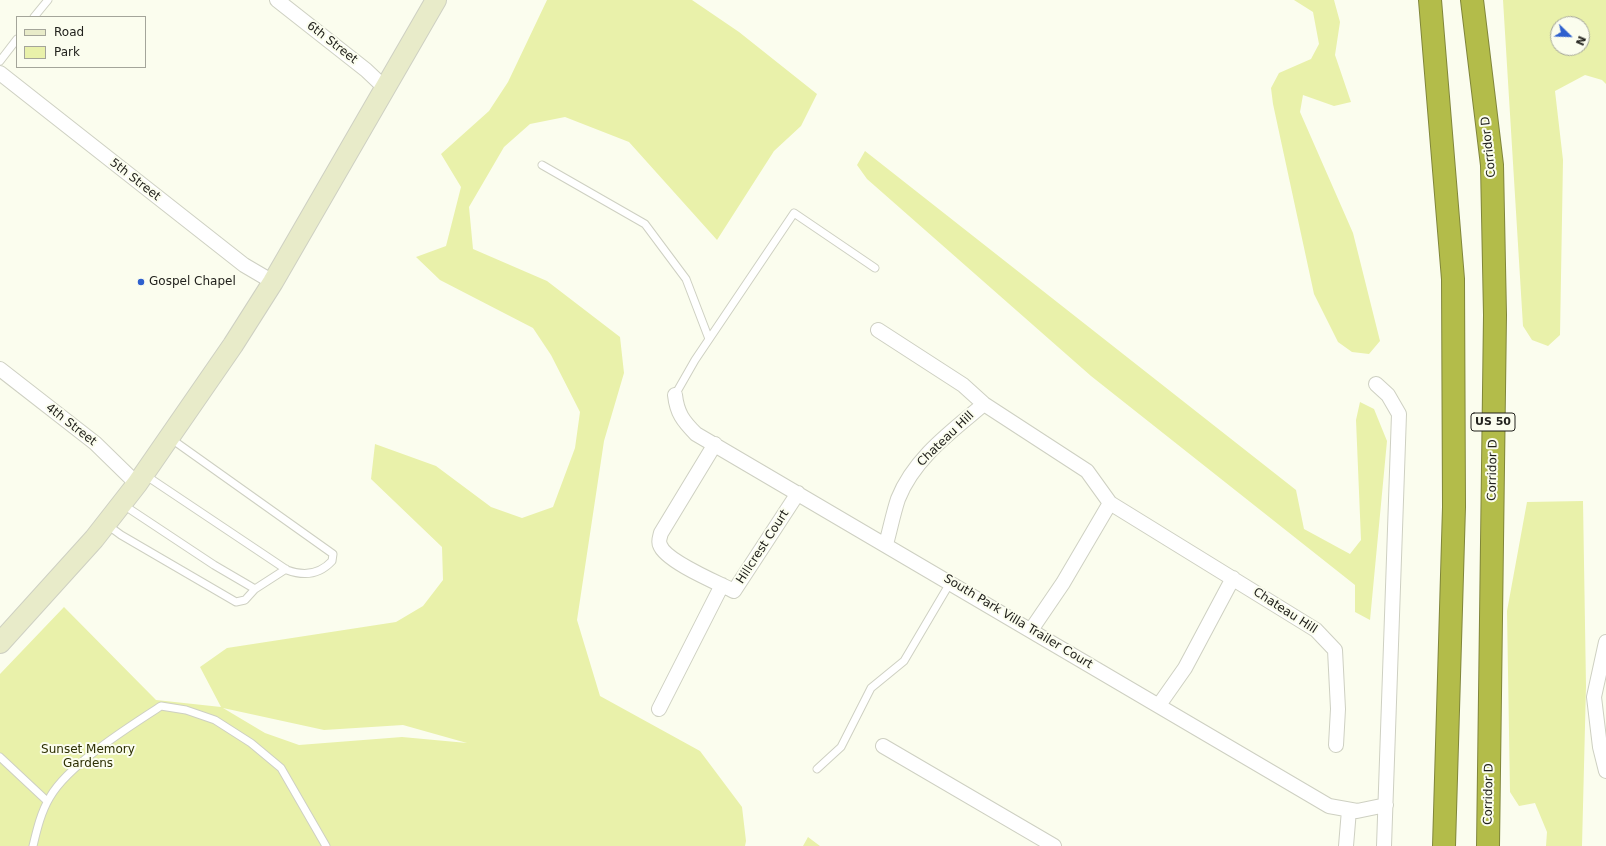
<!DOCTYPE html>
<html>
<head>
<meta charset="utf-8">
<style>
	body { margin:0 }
	#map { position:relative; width:1606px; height:846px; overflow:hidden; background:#fbfdee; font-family:"DejaVu Sans",sans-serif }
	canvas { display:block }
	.legend { position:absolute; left:16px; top:16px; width:130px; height:52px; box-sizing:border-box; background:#fbfdee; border:1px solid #a4a59a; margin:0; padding:5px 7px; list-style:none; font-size:12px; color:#22221d }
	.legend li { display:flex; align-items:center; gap:8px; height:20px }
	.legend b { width:20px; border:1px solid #a4a59a }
	.north { position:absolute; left:1550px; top:16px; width:40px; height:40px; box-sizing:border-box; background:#fbfdee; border:1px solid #a4a59a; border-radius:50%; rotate:113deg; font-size:11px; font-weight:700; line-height:16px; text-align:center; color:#22221d }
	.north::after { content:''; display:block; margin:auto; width:14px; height:18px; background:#2e60ce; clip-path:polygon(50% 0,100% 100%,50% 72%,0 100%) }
</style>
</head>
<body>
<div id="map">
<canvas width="1606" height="846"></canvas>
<ul class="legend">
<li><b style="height:5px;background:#e8ebc9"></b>Road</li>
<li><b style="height:11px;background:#e9f1aa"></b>Park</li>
</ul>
<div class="north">N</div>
</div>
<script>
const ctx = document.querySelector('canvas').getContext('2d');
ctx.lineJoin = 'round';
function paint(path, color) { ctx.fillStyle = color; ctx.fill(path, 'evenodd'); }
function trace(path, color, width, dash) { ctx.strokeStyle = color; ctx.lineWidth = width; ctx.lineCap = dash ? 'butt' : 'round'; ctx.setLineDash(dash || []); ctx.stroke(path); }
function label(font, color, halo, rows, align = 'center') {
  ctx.font = font + ' "DejaVu Sans",sans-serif'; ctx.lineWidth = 4; ctx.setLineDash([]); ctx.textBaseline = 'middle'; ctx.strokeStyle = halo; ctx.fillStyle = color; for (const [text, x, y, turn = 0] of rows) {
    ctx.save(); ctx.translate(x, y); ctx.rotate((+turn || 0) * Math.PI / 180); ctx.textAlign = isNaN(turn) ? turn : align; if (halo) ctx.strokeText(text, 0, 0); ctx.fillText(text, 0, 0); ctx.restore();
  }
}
const green = new Path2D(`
	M 547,0 L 692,0 L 739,32 L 817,94 L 801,126 L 774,151 L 717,240 L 629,142 L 565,117 L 530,124 L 504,147 L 469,207 L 473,249 L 547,281 L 620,337 L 624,373 L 604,441 L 577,620 L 600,696 L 700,751 L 742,807 L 746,841 L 745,846 L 584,846 L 581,840 L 584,846 L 0,846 L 0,674 L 64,607 L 156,700 L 221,707 L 200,667 L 227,648 L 396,622 L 423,606 L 443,580 L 442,547 L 371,479 L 375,444 L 436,466 L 491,507 L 522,518 L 553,507 L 575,448 L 580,412 L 551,355 L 533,328 L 440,280 L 416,257 L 446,246 L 461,187 L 441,154 L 489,111 L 508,82 ZM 223,708 L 324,730 L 403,725 L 467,743 L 402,737 L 299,745 L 265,733 Z
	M 1294,0 L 1334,0 L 1340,22 L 1335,55 L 1351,102 L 1334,106 L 1303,95 L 1300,112 L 1353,233 L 1380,341 L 1369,354 L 1352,352 L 1338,342 L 1314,294 L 1273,104 L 1271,88 L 1279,73 L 1311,59 L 1319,44 L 1313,12 Z
	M 1503,0 L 1606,0 L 1606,84 L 1602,80 L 1585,75 L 1555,91 L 1563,160 L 1560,335 L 1548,346 L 1532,340 L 1523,326 ZM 1558,24 L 1582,24 L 1582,48 L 1558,48 Z
	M 865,151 L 1296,490 L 1304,529 L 1350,554 L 1361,540 L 1356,420 L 1360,402 L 1374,409 L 1387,441 L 1370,620 L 1355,612 L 1355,585 L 1091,376 L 867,179 L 857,165 Z
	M 1583,501 L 1586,686 L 1582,846 L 1546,846 L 1547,832 L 1535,803 L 1519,806 L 1510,792 L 1507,611 L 1527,502 Z
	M 808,837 L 820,846 L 803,846 Z`);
const lane = new Path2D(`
	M 34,17 L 48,0
	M 0,61 L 17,39
	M 542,165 L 645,224 L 686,279 L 709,339
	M 675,395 L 695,360 L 794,213 L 875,268
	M 145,475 L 287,570 C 303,576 319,575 332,561 L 333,554 L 326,549 L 170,438
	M 122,504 L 214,565 L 255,589 L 286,569
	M 106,524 L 121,535 L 236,602 L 245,600 L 255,589
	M 0,757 L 47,801
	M 817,769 L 841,747 L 871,688 L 904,661 L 950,583
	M 33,846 C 37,829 41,812 50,797 C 68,765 130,726 161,706 L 186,710 L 215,720 L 251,743 L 281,768 L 326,846`);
const street = new Path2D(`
	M 277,0 L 366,70 L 385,88
	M 0,73 L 244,265 L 273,282
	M 878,330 L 963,385 L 984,404 L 1087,471 L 1110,503 L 1316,630 L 1335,650 L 1338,709 L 1336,745
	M 0,369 L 95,443 L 137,484
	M 1376,384 L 1388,395 L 1399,414 L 1384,846
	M 675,395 C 677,413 683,421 696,434 L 1329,806 L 1357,811 L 1386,805
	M 715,444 L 661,533 C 660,537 658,542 660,545 C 665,561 718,583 734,591 L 798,493
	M 886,544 C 890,530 893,514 898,499 C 914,458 952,431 984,404
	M 1031,630 L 1063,583 L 1110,503
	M 1606,642 L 1594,697 L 1600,747 L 1606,771
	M 1159,705 L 1185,668 L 1233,578
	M 659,709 L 722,585
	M 883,746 L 1054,846
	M 1346,846 L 1349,810`);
const secondary = new Path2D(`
	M 0,643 L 94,539 L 137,484 L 233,345 L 273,282 L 436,0`);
const highway = new Path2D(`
	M 1430,0 L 1453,279 L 1454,507 L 1444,846
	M 1472,0 L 1492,165 L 1495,315 L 1488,846`);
const markers = [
	[141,282,4,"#2e60ce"]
];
const shields = [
	[1493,422,44]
];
const shieldNames = [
	["US 50",1493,422]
];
const streetNames = [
	["6th Street",332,43,38],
	["Corridor D",1489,147,-96],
	["5th Street",135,180,38],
	["4th Street",71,425,38],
	["Chateau Hill",946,439,-44],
	["Corridor D",1493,470,-89],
	["Hillcrest Court",763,547,-57],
	["Chateau Hill",1285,611,33],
	["South Park Villa Trailer Court",1018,622,31],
	["Corridor D",1489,794,-89]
];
const poiNames = [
	["Gospel Chapel",149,282]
];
const parkNames = [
	["Sunset Memory",88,750],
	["Gardens",88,764]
];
paint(green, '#e9f1aa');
trace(lane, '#ced0c2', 9);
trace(street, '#ced0c2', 16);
trace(secondary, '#ced0c2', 22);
trace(highway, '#80863a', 24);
trace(lane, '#fff', 7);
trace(street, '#fff', 14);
trace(secondary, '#e8ebc9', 20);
trace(highway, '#b3bc4a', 22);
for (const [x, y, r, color] of markers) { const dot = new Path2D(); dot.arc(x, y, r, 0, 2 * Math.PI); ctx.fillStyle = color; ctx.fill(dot); trace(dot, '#fbfdee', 1.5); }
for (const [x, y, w] of shields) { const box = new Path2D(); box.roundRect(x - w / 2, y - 9, w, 18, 3); ctx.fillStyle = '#fbfdee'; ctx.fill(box); trace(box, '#22221d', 1); }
label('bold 11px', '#22221d', null, shieldNames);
label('12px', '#22221d', '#fbfdee', streetNames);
label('12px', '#22221d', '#fbfdee', poiNames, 'left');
label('12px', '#2c2f02', '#fbfdee', parkNames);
</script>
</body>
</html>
